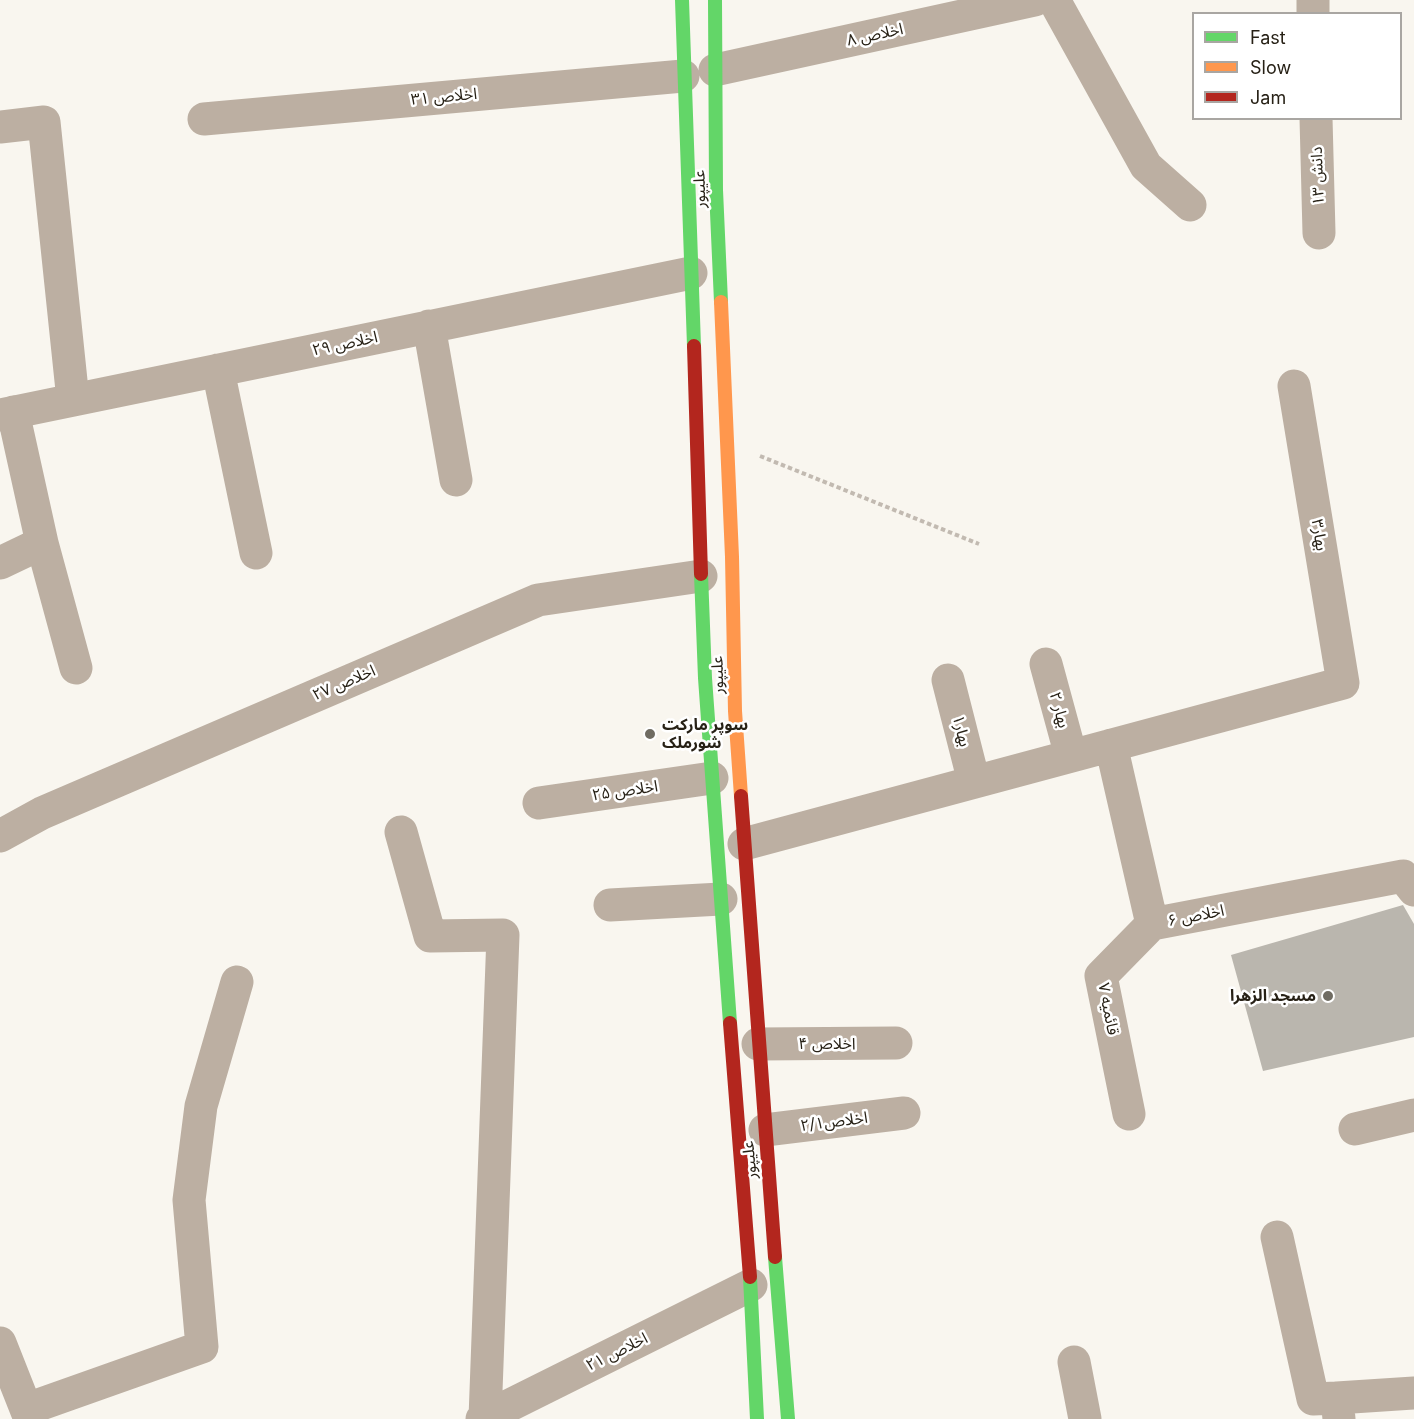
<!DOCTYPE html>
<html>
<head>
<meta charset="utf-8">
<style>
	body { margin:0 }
	#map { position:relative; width:1414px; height:1419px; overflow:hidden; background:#f9f6ef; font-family:Inter,sans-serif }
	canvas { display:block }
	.legend { position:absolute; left:1192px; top:12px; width:210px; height:108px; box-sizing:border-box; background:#fff; border:2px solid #a9a6a2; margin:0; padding:8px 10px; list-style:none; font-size:18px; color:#272116 }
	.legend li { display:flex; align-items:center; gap:12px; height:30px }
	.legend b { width:30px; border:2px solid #a9a6a2 }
</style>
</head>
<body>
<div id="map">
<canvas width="1414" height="1419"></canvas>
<ul class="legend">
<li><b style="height:8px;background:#63d668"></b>Fast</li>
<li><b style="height:8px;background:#ff974d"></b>Slow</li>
<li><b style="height:8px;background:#b3261e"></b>Jam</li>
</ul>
</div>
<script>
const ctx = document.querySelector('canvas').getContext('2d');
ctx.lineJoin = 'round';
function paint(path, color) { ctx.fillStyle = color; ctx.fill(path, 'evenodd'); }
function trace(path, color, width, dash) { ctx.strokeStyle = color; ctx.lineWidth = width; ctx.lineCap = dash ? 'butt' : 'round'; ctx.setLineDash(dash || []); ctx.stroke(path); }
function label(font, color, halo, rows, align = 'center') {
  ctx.font = font + ' Inter,"Noto Sans Arabic",sans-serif'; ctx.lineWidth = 5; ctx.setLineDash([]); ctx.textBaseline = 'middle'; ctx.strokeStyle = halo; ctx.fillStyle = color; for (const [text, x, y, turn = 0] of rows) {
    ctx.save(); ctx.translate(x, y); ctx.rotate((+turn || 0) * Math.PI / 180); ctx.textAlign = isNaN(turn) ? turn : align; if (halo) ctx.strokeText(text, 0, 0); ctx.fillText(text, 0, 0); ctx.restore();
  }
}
const building = new Path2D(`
	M 1403,905 L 1414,924 L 1414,1037 L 1263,1071 L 1231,955 Z`);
const path = new Path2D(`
	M 760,456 L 979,544`);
const street = new Path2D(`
	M 1054,0 L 1146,166 L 1190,205
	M 1313,0 L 1313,14
	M 715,70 L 1035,0
	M 1316,118 L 1319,233
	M 204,119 L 683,76
	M 0,127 L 44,122 L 73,400
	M 429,326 L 456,480
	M 218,370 L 256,553
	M 0,415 L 691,273
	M 42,543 L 76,668
	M 0,563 L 42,543 L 13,412
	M 1046,664 L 1071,756
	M 948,680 L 974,782
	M 1111,745 L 1152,924 L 1403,876 L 1414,890
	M 539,803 L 712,778
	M 401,832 L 430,936 L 503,935 L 485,1418
	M 0,836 L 42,813 L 538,600 L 701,576
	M 744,844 L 1343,683 L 1294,386
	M 610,905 L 721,899
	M 758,1044 L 896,1043
	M 1129,1114 L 1101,976 L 1152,924
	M 1355,1129 L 1414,1115
	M 765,1130 L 904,1113
	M 1277,1237 L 1313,1399 L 1337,1398
	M 0,1343 L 30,1419
	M 1074,1362 L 1085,1419
	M 27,1409 L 202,1347 L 189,1200 L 201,1106 L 237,982
	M 482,1419 L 751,1285
	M 1339,1419 L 1337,1398 L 1414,1393`);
const fast = new Path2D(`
	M 682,0 L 694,346
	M 715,0 L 716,190 L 721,302
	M 701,574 L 705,678 L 730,1023
	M 775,1257 L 788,1419
	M 750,1277 L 757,1419`);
const slow = new Path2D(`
	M 721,302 L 732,557 L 735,711 L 741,796`);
const jam = new Path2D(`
	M 694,346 L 701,574
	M 741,796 L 775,1257
	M 730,1023 L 750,1277`);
const markers = [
	[650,734,6,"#706c62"],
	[1328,996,6,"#706c62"]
];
const streetNames = [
	["اخلاص ۸",875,35,-12],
	["اخلاص ۳۱",444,97,-5],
	["دانش ۱۳",1318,176,-92],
	["علیپور",700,189,-91],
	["اخلاص ۲۹",345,344,-12],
	["بهار۳",1319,535,81],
	["علیپور",718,675,-91],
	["اخلاص ۲۷",344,683,-23],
	["بهار ۲",1059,710,75],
	["بهار۱",961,731,76],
	["اخلاص ۲۵",625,791,-8],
	["اخلاص ۶",1196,916,-11],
	["قائمیه ۷",1108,1009,79],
	["اخلاص ۴",827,1044],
	["اخلاص۲/۱",834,1122,-7],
	["علیپور",750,1160,-95],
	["اخلاص ۲۱",617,1352,-26]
];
const poiNames = [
	["سوپر مارکت",662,725],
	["شورملک",662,743],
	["مسجد الزهرا",1316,996,"right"]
];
paint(building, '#bab6ae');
trace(path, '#c2bab1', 4, [4.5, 3]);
trace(street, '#bcafa2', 33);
trace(fast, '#63d668', 14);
trace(slow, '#ff974d', 14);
trace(jam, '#b3261e', 14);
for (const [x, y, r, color] of markers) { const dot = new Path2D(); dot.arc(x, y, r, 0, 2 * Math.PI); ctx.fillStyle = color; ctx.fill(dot); trace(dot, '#fff', 2); }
label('16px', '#272116', '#fff', streetNames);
label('bold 16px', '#272116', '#fff', poiNames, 'left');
</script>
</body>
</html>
